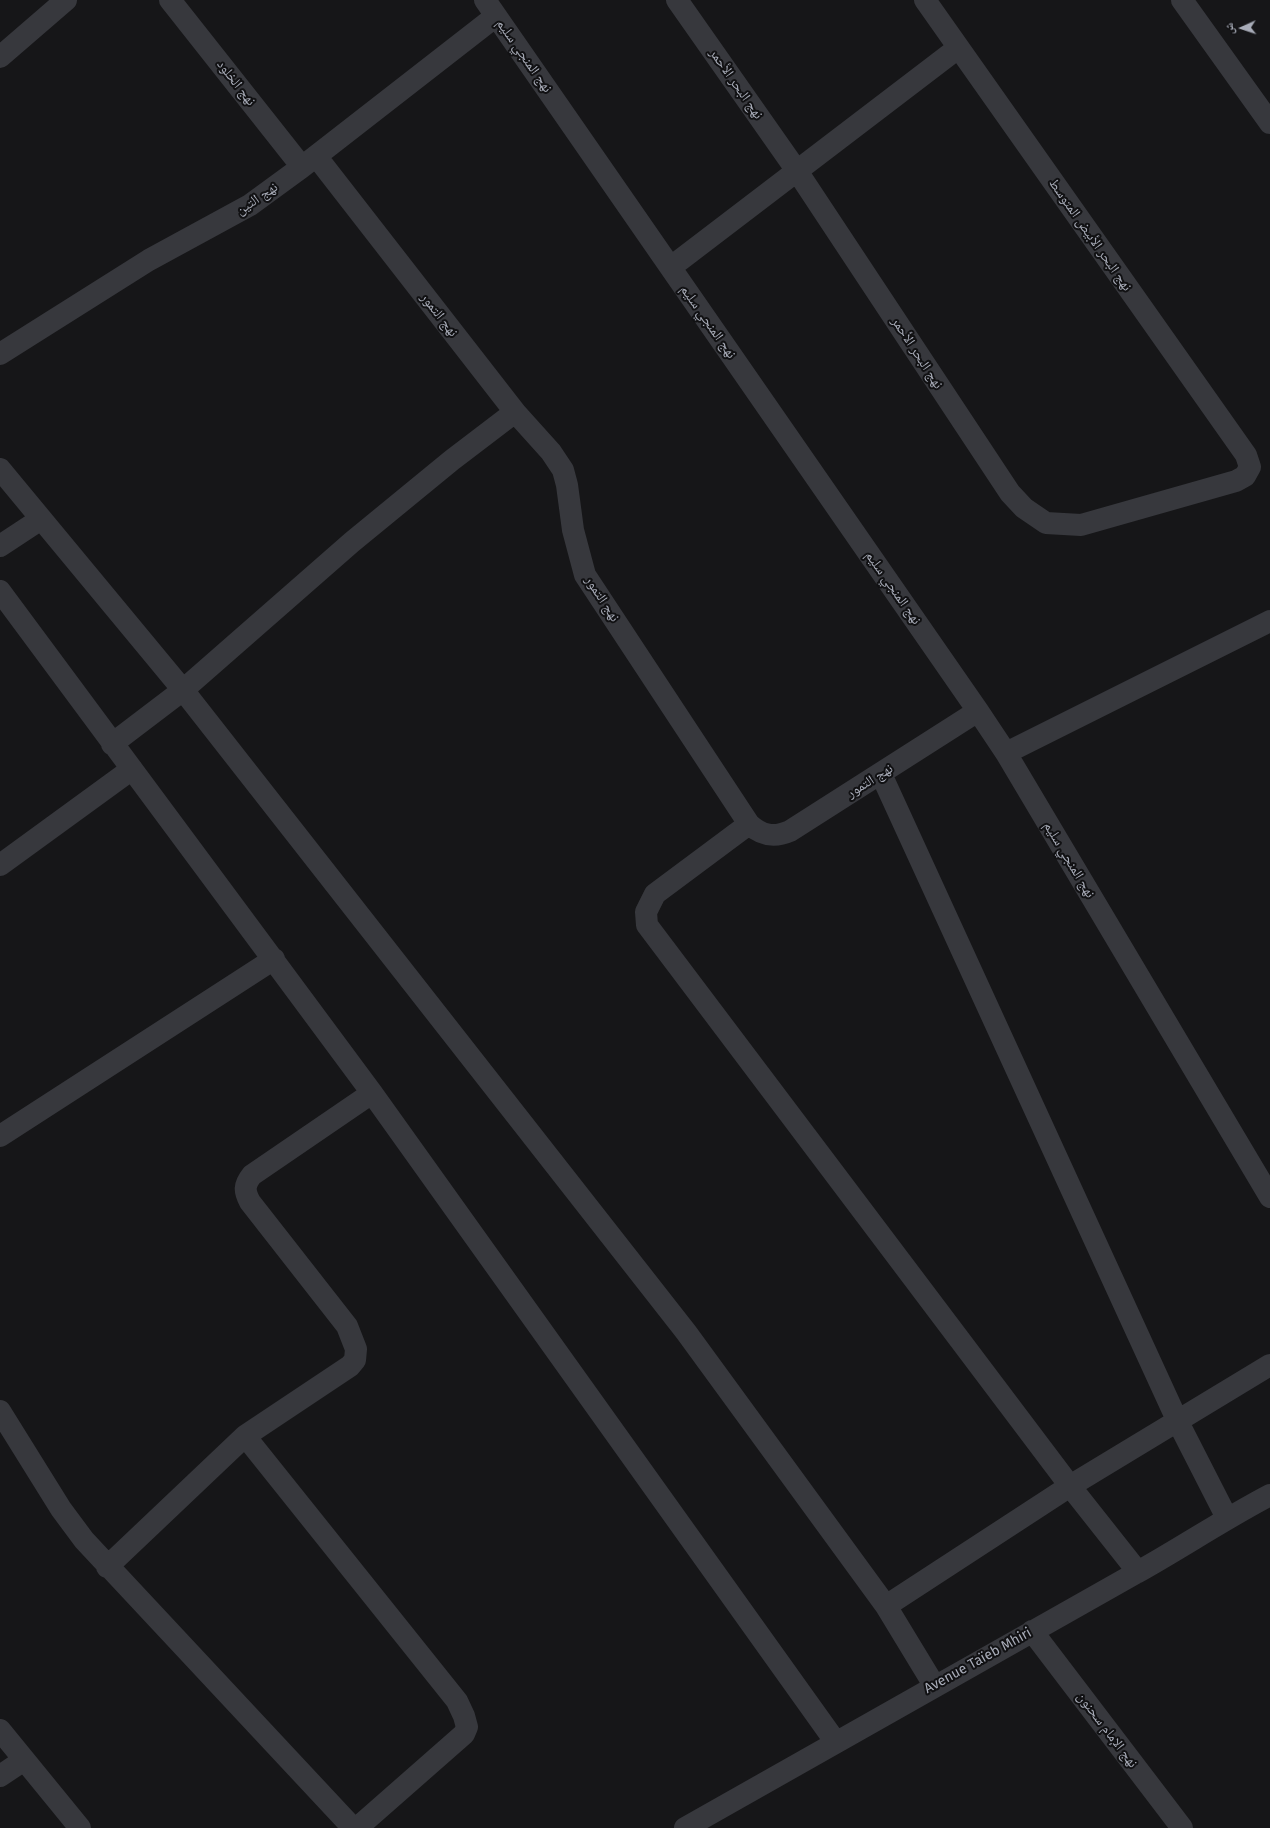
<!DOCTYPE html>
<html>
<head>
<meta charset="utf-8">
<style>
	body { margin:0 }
	#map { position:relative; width:1270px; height:1828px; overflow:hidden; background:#161618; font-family:"Fira Sans","Noto Naskh Arabic",sans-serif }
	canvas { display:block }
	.north { position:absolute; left:1222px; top:8px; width:40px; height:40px; -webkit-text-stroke:3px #111113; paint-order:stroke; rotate:267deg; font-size:11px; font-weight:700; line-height:16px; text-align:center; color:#a8acb8 }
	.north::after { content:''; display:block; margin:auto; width:14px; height:18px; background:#a8acb8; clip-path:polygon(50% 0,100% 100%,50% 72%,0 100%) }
</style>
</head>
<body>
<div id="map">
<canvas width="1270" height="1828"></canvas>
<div class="north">ش</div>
</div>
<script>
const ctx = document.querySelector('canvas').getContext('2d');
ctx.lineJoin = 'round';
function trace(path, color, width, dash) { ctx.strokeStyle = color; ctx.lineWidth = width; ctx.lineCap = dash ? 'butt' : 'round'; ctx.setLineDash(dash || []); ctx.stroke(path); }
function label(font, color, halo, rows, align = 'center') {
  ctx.font = font + ' "Fira Sans","Noto Naskh Arabic",sans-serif'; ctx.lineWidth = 4; ctx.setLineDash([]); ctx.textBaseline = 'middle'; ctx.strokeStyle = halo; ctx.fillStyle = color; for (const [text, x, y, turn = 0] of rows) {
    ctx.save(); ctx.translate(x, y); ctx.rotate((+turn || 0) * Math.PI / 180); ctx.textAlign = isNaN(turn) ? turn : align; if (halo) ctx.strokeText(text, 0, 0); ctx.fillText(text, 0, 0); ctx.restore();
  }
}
const minor = new Path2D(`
	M 170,0 L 302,167
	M 485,0 L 978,711 L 1006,753 L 1270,1197
	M 677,0 L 797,171 L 1010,493 L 1024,508 L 1046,523 L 1081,525 L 1236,481 L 1245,476 L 1250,467 L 1246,455 L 925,0
	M 1182,0 L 1270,123
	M 0,57 L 66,0
	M 316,156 L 515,412 L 551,452 L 563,470 L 567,485 L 573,530 L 585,575 L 749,824 C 762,836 774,838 790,831 L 978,711
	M 671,267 L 958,48
	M 0,354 L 149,260 L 250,205 L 302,167 L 496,16
	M 0,469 L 183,690 L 686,1332 L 886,1606 L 934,1685
	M 0,546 L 41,519
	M 0,591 L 372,1093 L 835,1741
	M 112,744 L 183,690 L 352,542 L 452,460 L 515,412
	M 1006,753 L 1270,621
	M 881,774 L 1178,1422 L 1227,1518
	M 749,824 L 655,894 L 646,912 L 647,925 L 1070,1486 L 1138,1572
	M 0,865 L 132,769
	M 0,1136 L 274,959
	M 0,1411 L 61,1509 L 84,1540 L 353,1828
	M 245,1436 L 350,1366 L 355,1360 L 356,1349 L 347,1326 L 250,1202 C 244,1191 244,1185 252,1175 L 372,1093
	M 107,1567 L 245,1436 L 457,1701 L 464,1716 L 467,1727 L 464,1734 L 357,1828
	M 886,1606 L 1070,1486 L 1270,1365
	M 1032,1631 L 1182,1828
	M 0,1730 L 80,1828
	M 0,1776 L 24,1760
	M 685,1828 C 835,1742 986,1658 1136,1573 C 1181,1548 1224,1519 1270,1495`);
const streetNames = [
	["نهج المنجي سليم",524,56,55],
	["نهج الخلود",236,83,52],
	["نهج البحر الأحمر",736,84,55],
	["نهج التين",257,199,-34],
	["نهج البحر الأبيض المتوسط",1090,235,55],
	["نهج التمور",439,315,52],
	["نهج المنجي سليم",708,322,55],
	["نهج البحر الأحمر",917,353,57],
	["نهج المنجي سليم",893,588,55],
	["نهج التمور",602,599,57],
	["نهج التمور",870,781,-32],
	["نهج المنجي سليم",1069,860,59],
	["Avenue Taïeb Mhiri",978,1661,-29],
	["نهج الإمام سحنون",1107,1730,53]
];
trace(minor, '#37383d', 22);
label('14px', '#a8acb8', '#111113', streetNames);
</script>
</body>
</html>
